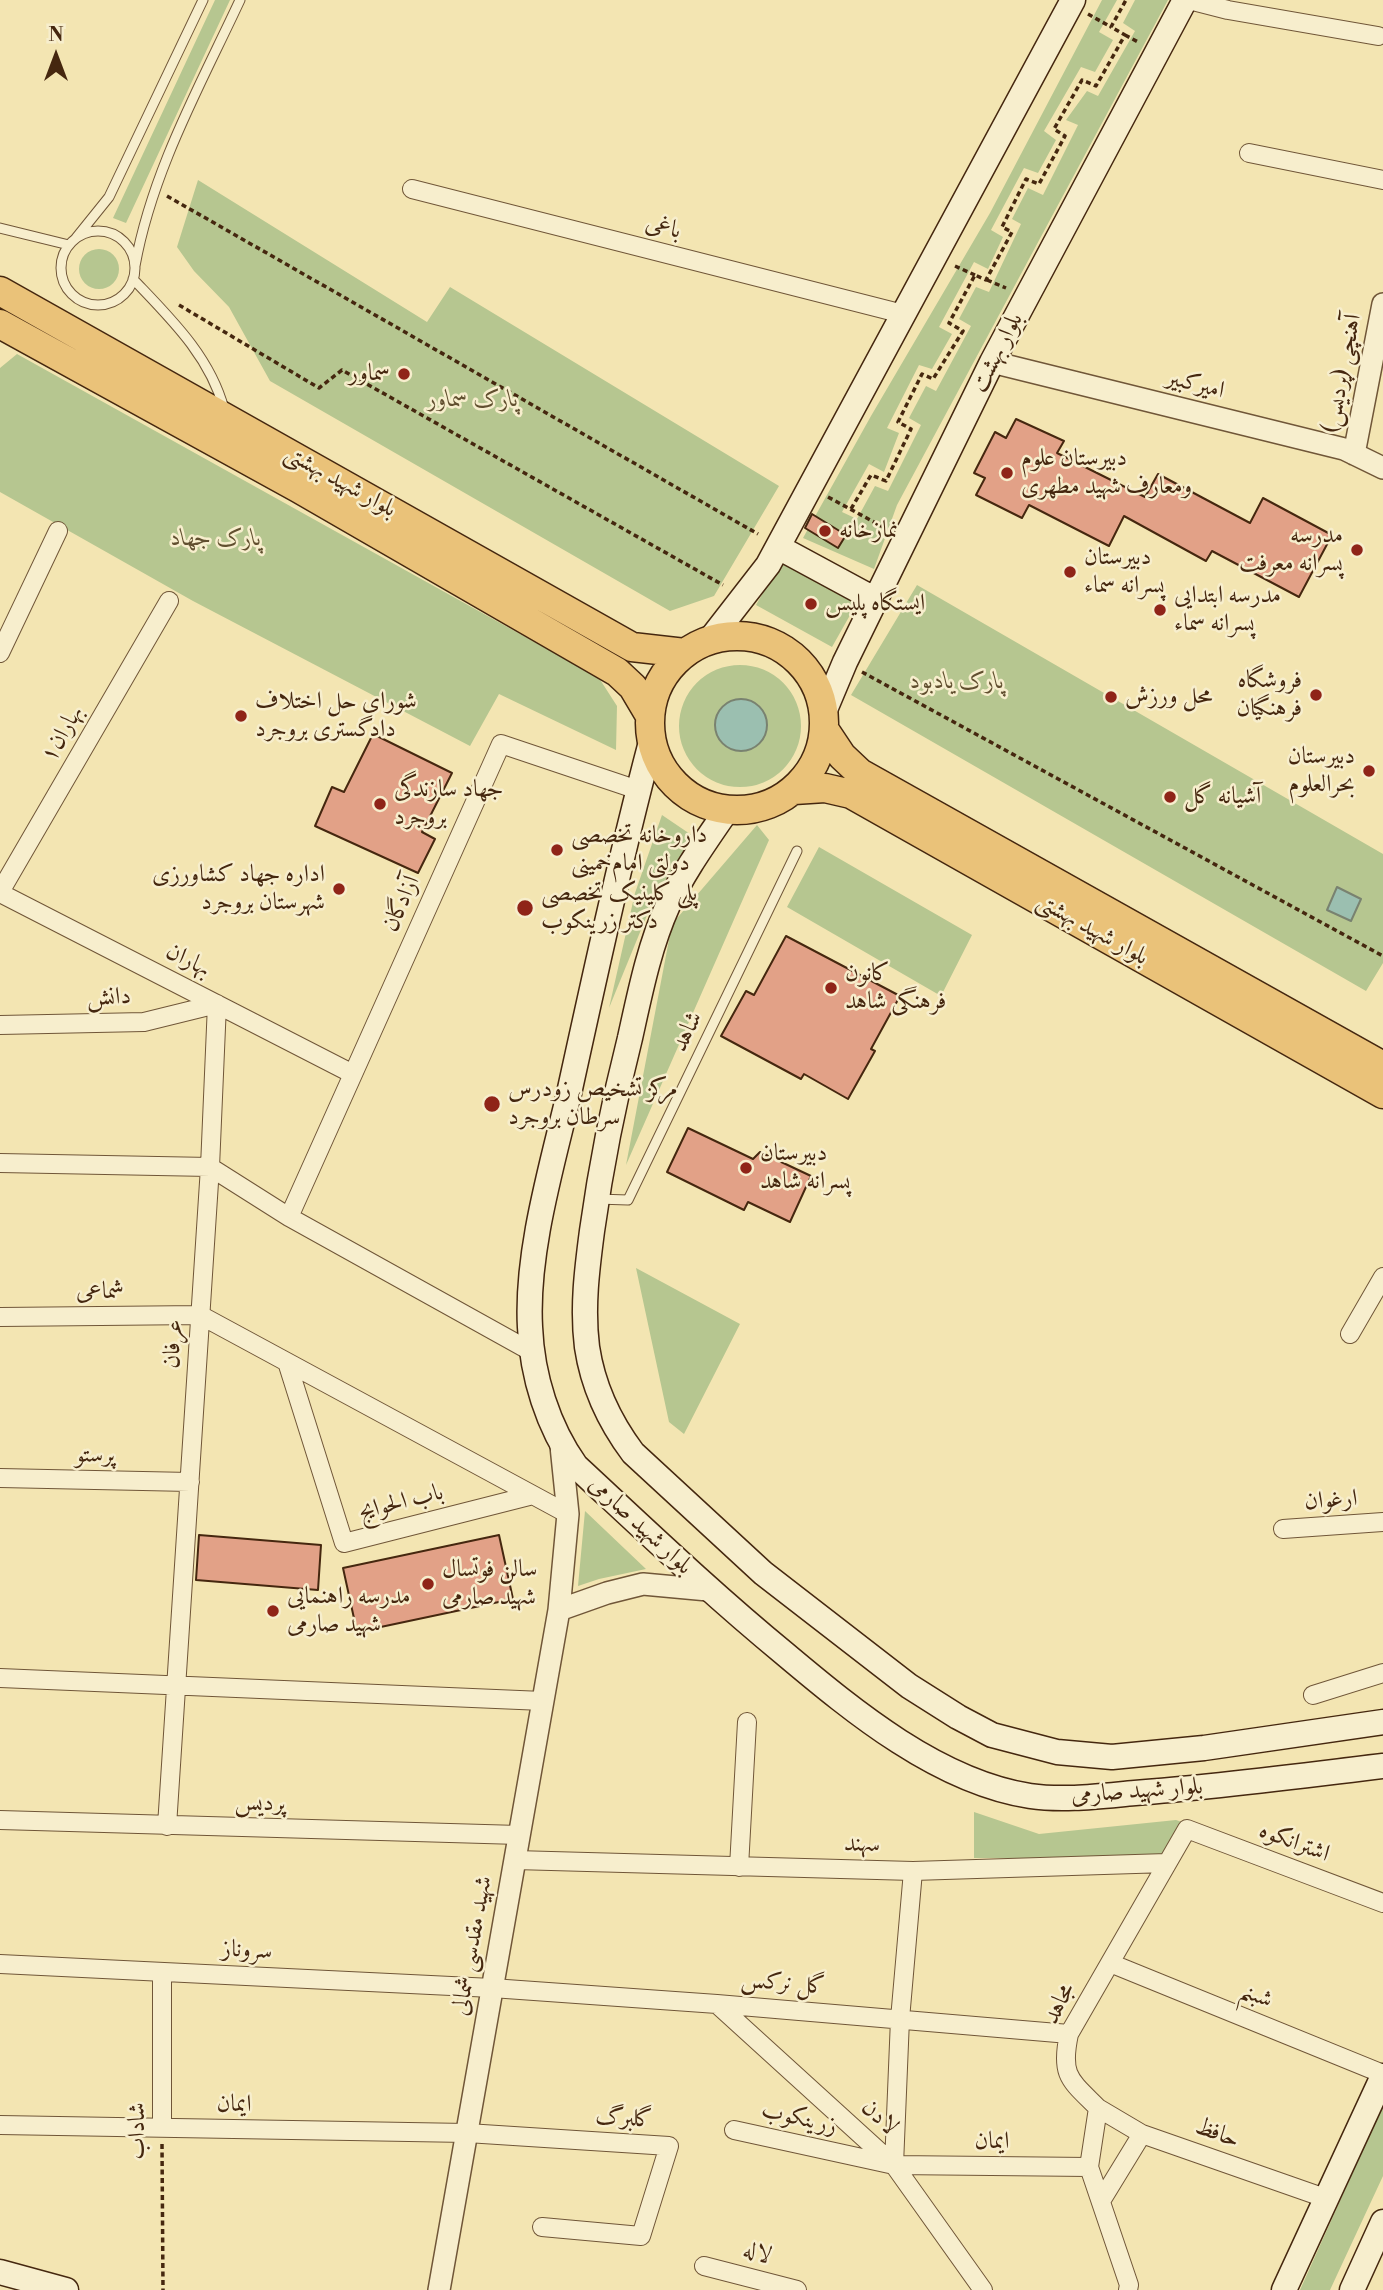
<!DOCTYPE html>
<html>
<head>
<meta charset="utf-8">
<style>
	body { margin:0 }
	#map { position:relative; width:1383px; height:2290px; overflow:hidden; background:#f3e5b2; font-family:"Libre Bodoni",serif }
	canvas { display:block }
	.north { position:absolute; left:21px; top:21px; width:70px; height:70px; -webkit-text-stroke:5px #f7eecd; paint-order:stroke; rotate:0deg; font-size:19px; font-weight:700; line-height:28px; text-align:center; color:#45270f }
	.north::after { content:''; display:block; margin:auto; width:24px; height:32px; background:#45270f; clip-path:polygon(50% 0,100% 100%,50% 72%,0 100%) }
</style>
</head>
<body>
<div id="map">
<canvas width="1383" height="2290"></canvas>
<div class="north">N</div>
</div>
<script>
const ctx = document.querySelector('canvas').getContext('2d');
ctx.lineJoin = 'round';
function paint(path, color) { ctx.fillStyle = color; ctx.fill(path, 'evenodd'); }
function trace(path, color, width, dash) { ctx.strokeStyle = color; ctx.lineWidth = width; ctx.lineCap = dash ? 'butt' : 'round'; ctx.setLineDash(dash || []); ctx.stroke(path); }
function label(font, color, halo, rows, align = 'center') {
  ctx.font = font + ' "Libre Bodoni",Amiri,serif'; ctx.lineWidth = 5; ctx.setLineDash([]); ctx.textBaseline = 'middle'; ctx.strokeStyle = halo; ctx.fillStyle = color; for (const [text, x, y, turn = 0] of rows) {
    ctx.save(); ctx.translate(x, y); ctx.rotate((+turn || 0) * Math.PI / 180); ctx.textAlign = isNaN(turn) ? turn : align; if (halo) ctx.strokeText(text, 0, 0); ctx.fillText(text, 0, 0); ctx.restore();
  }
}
const green = new Path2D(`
	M 215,0 L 230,0 L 126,223 L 113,218 Z
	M 1102,0 L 1117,0 L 1099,32 L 1113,40 L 1095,72 L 1081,67 L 1044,131 L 1056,140 L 1038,173 L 1024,168 L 991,230 L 1003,237 L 988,269 L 974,262 L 939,327 L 952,334 L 932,369 L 919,365 L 887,428 L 899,433 L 884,472 L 869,464 L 842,512 L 857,519 L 875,486 L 888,491 L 921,425 L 909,418 L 926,386 L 936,391 L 971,326 L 959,319 L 976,287 L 989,292 L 1021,224 L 1012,219 L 1028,188 L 1043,195 L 1078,125 L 1066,120 L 1087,91 L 1098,96 L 1135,31 L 1123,23 L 1135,0 L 1168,0 L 897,505 L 874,569 L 803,538 L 871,416 L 990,213 Z
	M 198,180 L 427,322 L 450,287 L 779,486 L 714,596 L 670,611 L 270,381 L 229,307 L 194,271 L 177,247 Z
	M79 269a20 20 0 1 1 40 0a20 20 0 1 1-40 0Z
	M 17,354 L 599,678 L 617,706 L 616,750 L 499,694 L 470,746 L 193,601 L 0,492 L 0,368 Z
	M 782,559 L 858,601 L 832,647 L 756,605 Z
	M 917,585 L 1383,854 L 1383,963 L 1366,991 L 851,695 Z
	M679 726a61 61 0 1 1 122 0a61 61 0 1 1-122 0Z
	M 662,815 L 693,836 L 654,898 L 609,1008 L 635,893 Z
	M 757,825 L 769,840 L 626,1165 L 672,924 Z
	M 819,847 L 972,935 L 941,996 L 787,907 Z
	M 636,1268 L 740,1324 L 684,1434 L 669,1422 Z
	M 585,1511 L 646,1569 L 599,1579 L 578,1586 Z
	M 974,1812 L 1039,1834 L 1176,1820 L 1185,1823 L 1162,1858 L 974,1858 Z
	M 1383,2105 L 1383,2176 L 1330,2290 L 1300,2290 Z`);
const water = new Path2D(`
	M715 725a26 26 0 1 1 52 0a26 26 0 1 1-52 0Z
	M 1337,887 L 1361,899 L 1351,921 L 1327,910 Z`);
const building = new Path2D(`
	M 1016,419 L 1064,441 L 1057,453 L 1145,497 L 1158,474 L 1250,523 L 1263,498 L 1332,535 L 1299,597 L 1212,551 L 1206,561 L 1124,516 L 1109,546 L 1029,505 L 1022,518 L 976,495 L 985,478 L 974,473 L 995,432 L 1006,438 Z
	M 812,514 L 846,535 L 838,548 L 805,528 Z
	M 373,734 L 452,773 L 422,832 L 435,839 L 418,873 L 315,826 L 332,787 L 344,792 Z
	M 786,936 L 900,996 L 871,1049 L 875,1051 L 848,1099 L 804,1074 L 801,1079 L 721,1036 L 746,991 L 754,995 Z
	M 688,1128 L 753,1159 L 760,1152 L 811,1176 L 790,1222 L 748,1202 L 744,1210 L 667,1172 Z
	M 199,1535 L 321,1545 L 318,1590 L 196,1580 Z
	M 499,1535 L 513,1599 L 357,1632 L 343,1568 Z`);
const path = new Path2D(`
	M 1088,14 L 1111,27
	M 1125,35 L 1140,43
	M 167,196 L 758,534
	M 955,266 L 975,275
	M 987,280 L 1006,288
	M 179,305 L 319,388 L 342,370 L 723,585
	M 828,497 L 885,528
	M 851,509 L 871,475 L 886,481 L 911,429 L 898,422 L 922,374 L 933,379 L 963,331 L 949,323 L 975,275 L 986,280 L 1012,232 L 1002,227 L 1026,179 L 1039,184 L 1065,136 L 1054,129 L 1082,80 L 1096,86 L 1125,35 L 1111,27 L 1126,0
	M 862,672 L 1383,956
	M 162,2144 L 163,2290`);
const service = new Path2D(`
	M 0,228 L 69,245
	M61 268a37 37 0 1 1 74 0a37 37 0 1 1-74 0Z
	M 76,238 L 109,197 L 203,0
	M 135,266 C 152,171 200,86 240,0
	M 133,279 C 170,318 210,356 224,409
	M 597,1199 L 628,1200 L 797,851`);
const minor = new Path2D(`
	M 1189,0 L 1228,10 L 1378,36
	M 1249,153 L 1383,180
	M 412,189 L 903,314
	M 0,653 L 58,531
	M 0,892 L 169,601
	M 0,893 L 353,1074
	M 0,1025 L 144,1022 L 217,1004 L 210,1167 L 167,1826
	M 0,1163 L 210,1167 L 289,1217 L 532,1352
	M 289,1217 L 501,744 L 638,790
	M 0,1317 L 200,1315 L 568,1514
	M 1350,1334 L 1383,1277
	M 287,1362 L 344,1543 L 533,1495
	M 0,1478 L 190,1482
	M 1283,1529 L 1383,1522
	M 0,1678 L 543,1701
	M 1313,1695 L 1383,1673
	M 0,1820 L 519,1835
	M 515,1860 L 913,1871 L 900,2019 L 894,2165
	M 739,1867 L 747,1722
	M 913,1871 L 1167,1863
	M 1110,1963 L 1383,2074
	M 0,1964 L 492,1988 L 717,2004 L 1069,2034
	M 162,1972 L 162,2128
	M 717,2004 L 894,2165 L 983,2290
	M 1098,2108 L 1142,2134 L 1325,2198
	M 0,2125 L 467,2133 L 669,2146 L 641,2236 L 542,2227
	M 734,2130 L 894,2165 L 1089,2167
	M 1101,2201 L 1142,2134
	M 704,2266 L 797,2290
	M 1128,2290 L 1129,2285 L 1089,2167 L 1098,2108 C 1070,2080 1060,2076 1069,2034 L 1187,1829 L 1383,1903`);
const tertiary = new Path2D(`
	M 992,362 L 1344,449 L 1383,468
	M 1354,454 L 1383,304
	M 559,1610 L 607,1593 L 643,1584 L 708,1590
	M 439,2290 L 559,1610 L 568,1514 L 561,1446`);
const secondary = new Path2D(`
	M 778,547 L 876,600
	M 709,641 L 768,565 L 1073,0
	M 824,712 L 845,662 L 992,362 L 1185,0
	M 651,742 C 620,860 594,979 568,1098 C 551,1169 526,1254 530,1327 C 532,1376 548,1427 576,1466 C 645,1530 712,1594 785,1654 C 854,1712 939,1782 1030,1796 C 1064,1801 1101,1796 1135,1793 C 1218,1787 1300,1776 1383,1766
	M 727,810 C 706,841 684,871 668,905 C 649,947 640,993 630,1038 C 614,1101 601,1166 592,1231 C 587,1269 582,1308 587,1347 C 593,1387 609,1421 633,1453 L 763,1573 L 909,1686 L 958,1717 L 992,1735 L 1057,1752 L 1112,1757 L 1204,1748 L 1383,1722
	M 0,2272 L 66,2290
	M 1284,2290 L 1383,2076
	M 1352,2290 L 1383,2222`);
const primary = new Path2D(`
	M 0,291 L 632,647 L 685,653
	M 0,324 L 298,488 L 617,672 L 633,687 L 649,714
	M650 723a87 87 0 1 1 174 0a87 87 0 1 1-174 0Z
	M 824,729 L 842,756 L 860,773 L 1383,1066
	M 794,790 L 825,788 L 851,794 L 1383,1094`);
const markers = [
	[404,374,7,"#8f2418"],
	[1007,473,7,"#8f2418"],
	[825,531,7,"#8f2418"],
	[1357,550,7,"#8f2418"],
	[1070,572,7,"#8f2418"],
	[811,604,7,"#8f2418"],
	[1160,610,7,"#8f2418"],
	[1316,695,7,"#8f2418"],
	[1111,697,7,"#8f2418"],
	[241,716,7,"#8f2418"],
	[1369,771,7,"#8f2418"],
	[1170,797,7,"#8f2418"],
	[380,804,7,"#8f2418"],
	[557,850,7,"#8f2418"],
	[339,889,7,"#8f2418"],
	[525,908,9,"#8f2418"],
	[831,988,7,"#8f2418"],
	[492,1104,9,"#8f2418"],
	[746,1168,7,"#8f2418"],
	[428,1584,7,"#8f2418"],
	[273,1611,7,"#8f2418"]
];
const streetNames = [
	["باغی",663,228,14],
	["بلوار بهشت",998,353,-63],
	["آهنچی (پردیس)",1343,374,-79],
	["امیرکبیر",1195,385,14],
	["بلوار شهید بهشتی",340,482,29],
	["بهاران۱",63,734,-60],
	["آزادگان",402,904,-66],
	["بلوار شهید بهشتی",1092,930,29],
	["بهاران",188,961,27],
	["دانش",109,998,-2],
	["شاهد",688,1032,-64],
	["شماعی",100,1292],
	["عرفان",174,1344,-86],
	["پرستو",95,1456,1],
	["ارغوان",1331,1501,-4],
	["باب الحوایج",401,1503,-14],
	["بلوار شهید صارمی",640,1526,43],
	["بلوار شهید صارمی",1137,1792,-4],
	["پردیس",260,1804,2],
	["اشترانکوه",1294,1843,21],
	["سهند",862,1845,1],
	["شهید مقدسی شمالی",473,1946,-80],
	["سروناز",247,1951,3],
	["گل نرکس",783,1984,5],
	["شبنم",1256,1996,22],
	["مجاهد",1060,2004,-63],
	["ایمان",234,2105,1],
	["لادن",879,2118,43],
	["گلبرگ",624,2119,4],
	["زرینکوب",799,2119,13],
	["شاداب",138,2131,-90],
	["حافظ",1217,2134,20],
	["ایمان",992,2142],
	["لاله",757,2254,15]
];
const poiNames = [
	["سماور",390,374,"right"],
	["دبیرستان علوم",1021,459],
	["ومعارف شهید مطهری",1021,487],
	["نمازخانه",839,531],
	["مدرسه",1343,536,"right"],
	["پسرانه معرفت",1343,564,"right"],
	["دبیرستان",1084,558],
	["پسرانه سماء",1084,586],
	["مدرسه ابتدایی",1174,596],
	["پسرانه سماء",1174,624],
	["ایستگاه پلیس",825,604],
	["فروشگاه",1302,681,"right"],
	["فرهنگیان",1302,709,"right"],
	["محل ورزش",1125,697],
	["شورای حل اختلاف",255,702],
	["دادگستری بروجرد",255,730],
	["دبیرستان",1355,757,"right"],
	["بحرالعلوم",1355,785,"right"],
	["جهاد سازندگی",394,790],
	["بروجرد",394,818],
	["آشیانه گل",1184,797],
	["داروخانه تخصصی",571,836],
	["دولتی امام‌خمینی",571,864],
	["اداره جهاد کشاورزی",325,875,"right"],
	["شهرستان بروجرد",325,903,"right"],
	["پلی کلینیک تخصصی",541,894],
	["دکتر زرینکوب",541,922],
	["کانون",845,974],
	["فرهنگی شاهد",845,1002],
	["مرکز تشخیص زودرس",508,1090],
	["سرطان بروجرد",508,1118],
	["دبیرستان",760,1154],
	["پسرانه شاهد",760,1182],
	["سالن فوتسال",442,1570],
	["شهید صارمی",442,1598],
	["مدرسه راهنمایی",287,1597],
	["شهید صارمی",287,1625]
];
const parkNames = [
	["پارک سماور",473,400],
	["پارک جهاد",216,539],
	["پارک یادبود",957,682]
];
paint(green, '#b6c690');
paint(water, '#9bbfb0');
trace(water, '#798270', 2);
paint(building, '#e2a187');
trace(building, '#45270f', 2);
trace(service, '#705638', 11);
trace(minor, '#705638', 20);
trace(tertiary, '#705638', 24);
trace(secondary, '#45270f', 27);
trace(primary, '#45270f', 31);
trace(path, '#45270f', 3.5, [5, 3.5]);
trace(service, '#f7eecd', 9);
trace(minor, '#f7eecd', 18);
trace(tertiary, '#f7eecd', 21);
trace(secondary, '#f7eecd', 24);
trace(primary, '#eac279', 28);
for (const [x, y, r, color] of markers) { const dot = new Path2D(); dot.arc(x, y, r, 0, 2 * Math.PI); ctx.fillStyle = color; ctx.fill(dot); trace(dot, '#f7eecd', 2.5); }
label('24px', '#45270f', '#f7eecd', streetNames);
label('24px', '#45270f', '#f7eecd', poiNames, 'left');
label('italic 24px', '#614f2f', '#f7eecd', parkNames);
</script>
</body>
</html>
